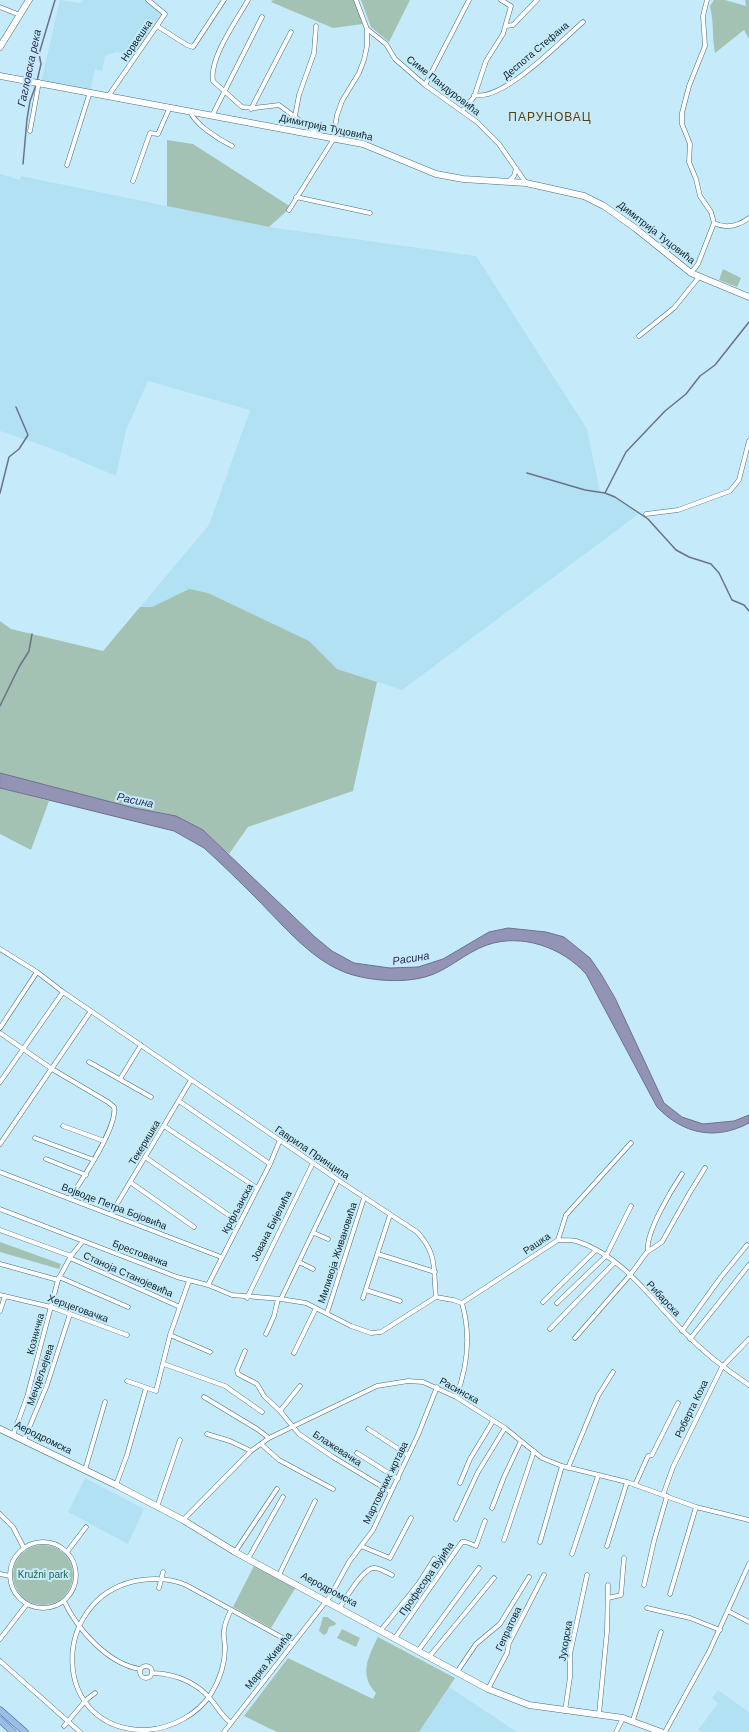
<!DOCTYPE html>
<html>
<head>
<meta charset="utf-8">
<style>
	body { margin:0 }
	canvas { display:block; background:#c5ebfb }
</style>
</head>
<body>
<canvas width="749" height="1732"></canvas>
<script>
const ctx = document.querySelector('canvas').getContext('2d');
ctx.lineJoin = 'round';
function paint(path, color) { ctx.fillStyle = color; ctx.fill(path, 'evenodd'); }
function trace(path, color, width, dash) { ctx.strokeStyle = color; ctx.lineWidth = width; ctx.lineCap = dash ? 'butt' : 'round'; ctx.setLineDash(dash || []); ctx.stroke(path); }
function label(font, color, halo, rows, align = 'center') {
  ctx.font = font + ' Arial,sans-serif'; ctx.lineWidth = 4; ctx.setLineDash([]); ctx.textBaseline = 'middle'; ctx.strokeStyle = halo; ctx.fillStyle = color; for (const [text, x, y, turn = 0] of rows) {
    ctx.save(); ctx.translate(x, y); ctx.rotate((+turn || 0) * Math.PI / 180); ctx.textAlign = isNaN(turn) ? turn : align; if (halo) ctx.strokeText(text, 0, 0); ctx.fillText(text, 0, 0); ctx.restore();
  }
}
const built = new Path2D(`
	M 60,0 L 80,3 L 83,0 L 148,0 L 165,14 L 136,57 L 117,52 L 105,56 L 102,71 L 95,69 L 90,92 L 41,82 Z
	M 0,174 L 20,180 L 21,176 L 269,227 L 476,256 L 587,429 L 600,492 L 615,497 L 640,513 L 402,690 L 337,669 L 309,641 L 189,589 L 152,607 L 140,607 L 209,525 L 250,410 L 148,381 L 126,430 L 116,476 L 50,448 L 0,431 Z
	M 85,1478 L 144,1509 L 128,1544 L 68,1512 Z
	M 449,1687 L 517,1732 L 419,1732 Z
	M 718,1690 L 749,1712 L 749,1732 L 702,1732 L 698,1730 L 718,1703 L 712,1698 Z`);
const green = new Path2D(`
	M 273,0 L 355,0 L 363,24 L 333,28 L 271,2 Z
	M 361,0 L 410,0 L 389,42 L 371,27 Z
	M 714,0 L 725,0 L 746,6 L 745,0 L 749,0 L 749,39 L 744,30 L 715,53 C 712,37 714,22 710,6 Z
	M 167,140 L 193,144 L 291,207 L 269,227 L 167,206 Z
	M 723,269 L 741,278 L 737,287 L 719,280 Z
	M 189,589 L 208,593 L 309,641 L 337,669 L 377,682 L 353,791 L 248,827 L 229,854 L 203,830 L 176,816 L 134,808 L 0,773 L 0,621 L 11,629 L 103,651 L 140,607 L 152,607 Z
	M 0,788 L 49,801 L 31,850 L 0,834 Z
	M 0,1242 L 61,1264 L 59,1269 L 0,1252 Z
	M13 1575a30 30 0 1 1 60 0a30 30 0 1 1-60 0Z
	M 257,1560 L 279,1575 L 299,1582 L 271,1628 L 233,1607 Z
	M 323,1617 L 327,1617 L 336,1623 L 335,1625 L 329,1627 L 327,1633 L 324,1635 L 319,1631 Z
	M 342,1629 L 360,1638 L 356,1647 L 337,1638 Z
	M 378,1637 L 455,1678 L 419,1732 L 277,1732 L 244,1716 L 288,1658 L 373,1699 L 376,1693 C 358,1674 369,1656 378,1637 Z`);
const water = new Path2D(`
	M 0,773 L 134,808 L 176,816 L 203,830 L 315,937 L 332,951 L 354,963 L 390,968 L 418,967 L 443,959 L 489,932 L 508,928 L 546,932 L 564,937 L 590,958 L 601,974 L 615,998 L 664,1103 L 682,1117 L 703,1124 L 734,1121 L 749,1115 L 749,1123 C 715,1141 683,1134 657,1107 L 586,974 C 562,947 521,933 487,945 C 464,953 448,971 425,977 C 403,983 374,981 353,975 C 314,964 284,926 256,898 C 239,881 222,864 204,848 L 174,831 L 0,788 Z`);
const stream = new Path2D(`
	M 37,81 L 41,64 L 39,54 L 55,0
	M 23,164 L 27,119 L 30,101 L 36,85
	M 527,473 L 585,490 L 605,493 L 615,497 L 648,519 L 676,550 L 689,557 L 711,564 L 719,573 L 732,600 L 744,605 L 749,611
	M 0,493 L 9,457 L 19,449 L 28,435 L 16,407
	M 605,493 L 626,452 L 665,411 L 686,394 L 700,376 L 715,365 L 749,322
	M 0,706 L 19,667 L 29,651 L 32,634`);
const street = new Path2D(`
	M 248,0 C 237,20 209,58 213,81 L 242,107 L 254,108 L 279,105 L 318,134
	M 356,0 L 367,29 L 386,44 L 395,59 L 425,85 L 477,122 L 499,144 L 526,183
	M 0,7 L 20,15
	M 157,26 L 187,45 L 193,47 L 224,0
	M 506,26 L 513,25 L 537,0
	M 425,85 L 469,0
	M 109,95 L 165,14 L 148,0
	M 474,95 C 503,102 562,40 583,22
	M 251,109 L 291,32
	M 190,111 C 194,124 220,140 232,146
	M 462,111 L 474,97 L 486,61 L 503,34 L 511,6 L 501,0
	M 212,116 L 262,17
	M 295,116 L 299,95 L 314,53 L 316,26
	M 30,131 L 39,82
	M 67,165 L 90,92
	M 133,181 L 150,133 L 158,134 L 170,107
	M 509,181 L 514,176 L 516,168
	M 296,197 L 370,213
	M 289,210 L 333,140 L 337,115 L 342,101 L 359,73 L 364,60 L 367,46 L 367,29
	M 714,223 C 726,229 738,226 749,218
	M 691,273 L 698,264 L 714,223 L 711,212 L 700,196 L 696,179 L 689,162 L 690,144 L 682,124 L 682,113 L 689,86 L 705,46 L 703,16 L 707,0
	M 639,336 L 674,308 L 699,277
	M 646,514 L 678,510 L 730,491 L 739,480 L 749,441
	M 0,949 L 37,972 L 63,992 L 338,1180 L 417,1232 C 438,1254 433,1270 436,1297
	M 0,1028 L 37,972
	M 0,1033 L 52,1069 L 108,1102 L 114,1107 C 118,1127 81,1181 70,1198
	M 89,1062 L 151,1097
	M 120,1079 L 141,1045
	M 0,1082 L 63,992
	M 179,1101 L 270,1164
	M 63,1126 L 104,1141
	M 164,1126 L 257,1188
	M 35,1138 L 94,1160
	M 0,1144 L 91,1011
	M 145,1157 L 240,1223
	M 46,1159 L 86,1175
	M 0,1172 L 221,1257
	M 130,1182 L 194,1227
	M 0,1209 L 177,1277 L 208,1285 L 232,1295 L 281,1299 L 306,1303 L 351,1326 L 371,1333 L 381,1332 L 436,1297
	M 111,1214 L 191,1080
	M 0,1230 L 71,1256
	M 314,1233 L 328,1239
	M 558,1240 C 564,1240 571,1240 576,1241 C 622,1255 651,1299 683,1331 C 703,1352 725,1369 749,1385
	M 648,1251 C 645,1233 672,1189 682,1174
	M 378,1254 L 435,1272
	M 70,1258 L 180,1307
	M 299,1262 L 313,1269
	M 0,1264 L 58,1280
	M 59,1277 L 128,1307
	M 208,1285 L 270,1164 L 280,1140
	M 366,1290 L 400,1301
	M 0,1295 L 51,1307 L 127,1335
	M 436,1297 L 453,1300 L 462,1303 C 471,1335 468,1366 456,1397
	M 247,1298 L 313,1163
	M 363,1298 L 390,1215
	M 281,1299 L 338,1180
	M 543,1302 L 596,1250
	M 462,1303 L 558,1240 L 566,1215 L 631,1143
	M 557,1303 L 606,1256 L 631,1206
	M 0,1311 L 5,1296
	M 327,1313 L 364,1198
	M 550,1329 L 615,1262
	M 682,1331 L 721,1277 L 747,1245
	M 266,1334 L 274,1316 L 278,1299
	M 170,1335 L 210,1352
	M 575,1338 L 630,1275 L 647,1252 L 662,1242 L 689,1194 L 705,1168
	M 690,1339 L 749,1265
	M 245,1351 L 237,1370 L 238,1374 L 257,1384 L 264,1396 L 280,1411 L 299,1434 L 333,1457 L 391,1492
	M 294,1353 L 316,1308
	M 164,1364 L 225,1386 L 262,1412
	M 127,1381 L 156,1391 L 170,1335 L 189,1281
	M 204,1397 L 257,1429 L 269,1438
	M 280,1411 L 300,1386
	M 368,1429 L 408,1455
	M 207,1434 L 230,1441 L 251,1451
	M 13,1435 L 27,1397 L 58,1280 L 71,1256 L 83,1241
	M 24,1440 L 47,1385 L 70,1314
	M 261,1444 L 279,1460 L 333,1489
	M 357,1453 L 398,1479
	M 568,1468 L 598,1396 L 613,1372
	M 85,1470 L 105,1402
	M 460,1483 L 470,1459 L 493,1421
	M 116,1485 L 127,1455 L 146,1388
	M 635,1485 L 648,1456 L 652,1455 L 678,1403
	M 663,1495 L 673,1467 L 722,1367 L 749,1339
	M 157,1507 L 180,1440
	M 492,1508 L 504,1477 L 521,1441
	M 0,1514 L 13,1527 L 24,1548
	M 456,1519 L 478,1472 L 505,1428
	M 183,1520 L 251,1451 L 269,1438 L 377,1386 L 408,1381 L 423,1382 L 456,1397 L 505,1428 L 542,1458 L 562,1466 L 627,1482 L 696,1507 L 749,1520
	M 504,1540 L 534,1451
	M 540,1542 L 562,1466
	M10 1575a33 33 0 1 1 66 0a33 33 0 1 1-66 0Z
	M 361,1546 L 390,1558 L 411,1518
	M 607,1546 L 627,1482
	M 67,1552 L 86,1527
	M 235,1552 L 277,1489
	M 572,1554 L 598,1476
	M 248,1559 L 283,1497
	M 0,1574 L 10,1576
	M 279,1575 L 315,1501
	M 644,1585 L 654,1541 L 667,1496
	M 159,1588 L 163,1572
	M 670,1594 L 696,1507
	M 608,1598 L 621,1595 L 624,1558
	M 64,1601 C 77,1629 108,1664 140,1669
	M 340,1607 C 346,1598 362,1570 373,1568 C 379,1567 387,1573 392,1575
	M 647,1608 L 690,1618 L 720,1630
	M 231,1610 C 228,1616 225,1623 224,1630 C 223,1636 225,1642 225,1648 C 225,1664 219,1681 211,1694 C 197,1715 172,1728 147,1730 C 50,1732 49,1600 135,1581 C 152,1578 170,1578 186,1585 L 292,1643
	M 728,1611 L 749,1622
	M 381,1630 L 419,1583 L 434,1559
	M 395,1638 L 462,1542 L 466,1542 L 476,1546 L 485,1521
	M 0,1639 L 27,1604
	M 418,1651 L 479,1568
	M 429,1657 L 494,1578
	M 0,1661 L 80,1732
	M140 1672a6 6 0 1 1 12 0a6 6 0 1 1-12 0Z
	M 457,1672 L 476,1644 L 500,1624 L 529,1577
	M 153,1673 C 176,1674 198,1683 213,1702 C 219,1710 223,1717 231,1723
	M 488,1689 L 507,1653 L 509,1643 L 544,1575
	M 565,1711 L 570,1677 L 570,1654 L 587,1575
	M 599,1714 L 607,1631 L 608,1585
	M 633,1720 L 661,1632
	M 64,1726 L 86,1700 L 95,1693
	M 224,1732 L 331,1595 L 349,1562 L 373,1530 L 418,1435 L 437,1387
	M 616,1732 L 623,1718
	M 665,1732 L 709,1652 L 749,1564`);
const secondary = new Path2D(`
	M 0,47 L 29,0
	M 0,76 L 363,144 L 436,174 L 463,179 L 526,183 L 584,196 L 604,206 L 635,228 L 691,273 L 749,297
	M 0,1429 L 116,1485 L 183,1520 L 235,1552 L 488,1689 L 529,1705 L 623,1718 L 661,1732`);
const primary = new Path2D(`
	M 0,1710 L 25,1732
	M 0,1720 L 13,1732`);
const streetNames = [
	["Норвешка",137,41,-56],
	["Деспота Стефана",536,51,-40],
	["Симе Пандуровића",443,86,38],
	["Димитрија Туцовића",326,128,12],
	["Димитрија Туцовића",656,233,38],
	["Текеришка",145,1143,-59],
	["Гаврила Принципа",312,1153,34],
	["Војводе Петра Бојовића",114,1207,21],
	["Крфљанска",238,1209,-62],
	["Јована Бијелића",272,1226,-63],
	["Рашка",537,1244,-34],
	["Миливоја Живановића",338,1253,-72],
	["Брестовачка",140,1254,21],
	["Станоја Станојевића",128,1275,24],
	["Рибарска",663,1299,47],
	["Херцеговачка",78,1309,20],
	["Козничка",36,1334,-75],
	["Мендељејева",41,1375,-71],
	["Расинска",459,1391,29],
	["Роберта Коха",692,1409,-64],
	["Аеродромска",43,1438,26],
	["Блажевачка",337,1449,33],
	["Мартовских жртава",386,1483,-64],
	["Професора Вујића",427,1579,-55],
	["Аеродромска",329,1590,28],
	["Гепратова",509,1629,-65],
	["Јухорска",566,1641,-80],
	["Марка Живића",269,1661,-52]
];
const parkNames = [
	["Kružni park",43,1575]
];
const waterNames = [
	["Гагловска река",30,68,-78],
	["Расина",135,801,12],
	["Расина",411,959,-9]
];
const quarterNames = [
	["ПАРУНОВАЦ",550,118]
];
paint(built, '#b2e1f4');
paint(green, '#a4c2b3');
paint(water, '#9394b5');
trace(water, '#6c718a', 1);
trace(stream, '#6c718a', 1.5);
trace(street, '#4a6d7a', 5);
trace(secondary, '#4a6d7a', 7);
trace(primary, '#3e699a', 7);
trace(street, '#fff', 4);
trace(secondary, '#fff', 6);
trace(primary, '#9abde8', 6);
label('10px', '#112025', '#c5ebfb', streetNames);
label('10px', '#24644a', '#c5ebfb', parkNames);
label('italic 11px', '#2d2956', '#c5ebfb', waterNames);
ctx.letterSpacing = '1px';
label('12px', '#603e07', '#c5ebfb', quarterNames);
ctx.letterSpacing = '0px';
</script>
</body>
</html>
